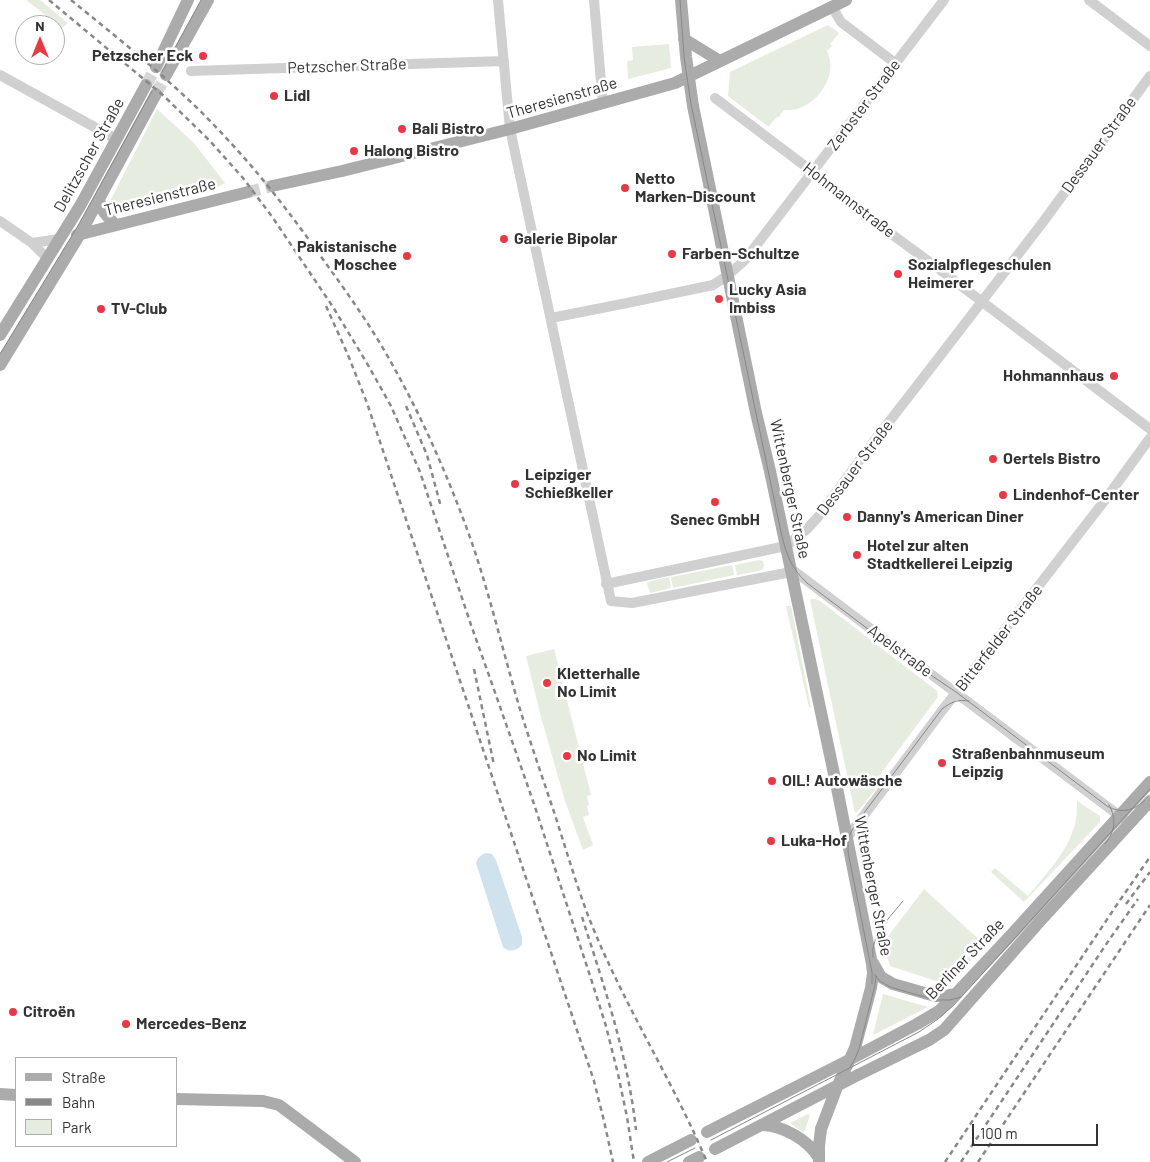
<!DOCTYPE html>
<html>
<head>
<meta charset="utf-8">
<style>
	body { margin:0 }
	#map { position:relative; width:1150px; height:1162px; overflow:hidden; background:#fff; font-family:Barlow,sans-serif }
	canvas { display:block }
	.legend { position:absolute; left:15px; top:1057px; width:162px; height:90px; box-sizing:border-box; background:#fff; border:1px solid #adadad; margin:0; padding:6px 9px; list-style:none; font-size:15px; color:#333 }
	.legend li { display:flex; align-items:center; gap:10px; height:25px }
	.legend b { width:25px; border:1px solid #adadad }
	.north { position:absolute; left:15px; top:15px; width:50px; height:50px; box-sizing:border-box; background:#fff; border:1px solid #adadad; border-radius:50%; rotate:0deg; font-size:14px; font-weight:700; line-height:20px; text-align:center; color:#333 }
	.north::after { content:''; display:block; margin:auto; width:18px; height:22px; background:#e63946; clip-path:polygon(50% 0,100% 100%,50% 72%,0 100%) }
	.scale { position:absolute; left:972px; top:1124px; width:126px; height:22px; box-sizing:border-box; border:2px solid #333; border-top:0; padding-left:6px; font-size:15px; line-height:18px; white-space:nowrap; color:#333; -webkit-text-stroke:4px #fff; paint-order:stroke }
</style>
</head>
<body>
<div id="map">
<canvas width="1150" height="1162"></canvas>
<ul class="legend">
<li><b style="height:6px;background:#ababab"></b>Straße</li>
<li><b style="height:6px;background:#888"></b>Bahn</li>
<li><b style="height:14px;background:#e6ecdf"></b>Park</li>
</ul>
<div class="north">N</div>
<div class="scale">100 m</div>
</div>
<script>
const ctx = document.querySelector('canvas').getContext('2d');
ctx.lineJoin = 'round';
function paint(path, color) { ctx.fillStyle = color; ctx.fill(path, 'evenodd'); }
function trace(path, color, width, dash) { ctx.strokeStyle = color; ctx.lineWidth = width; ctx.lineCap = dash ? 'butt' : 'round'; ctx.setLineDash(dash || []); ctx.stroke(path); }
function label(font, color, halo, rows, align = 'center') {
  ctx.font = font + ' Barlow,sans-serif'; ctx.lineWidth = 5; ctx.setLineDash([]); ctx.textBaseline = 'middle'; ctx.strokeStyle = halo; ctx.fillStyle = color; for (const [text, x, y, turn = 0] of rows) {
    ctx.save(); ctx.translate(x, y); ctx.rotate((+turn || 0) * Math.PI / 180); ctx.textAlign = isNaN(turn) ? turn : align; if (halo) ctx.strokeText(text, 0, 0); ctx.fillText(text, 0, 0); ctx.restore();
  }
}
const green = new Path2D(`
	M 26,0 L 40,0 L 68,23 L 62,28 Z
	M 828,25 L 839,33 L 830,44 L 832,46 L 827,51 C 838,73 821,100 800,108 C 794,110 790,110 784,110 L 778,118 L 777,117 L 769,126 L 766,125 L 728,96 L 730,72 Z
	M 669,44 L 671,68 L 628,79 L 627,61 L 633,60 L 632,47 Z
	M 157,109 L 194,143 L 225,183 L 214,189 L 125,212 L 115,213 L 110,211 L 107,207 Z
	M 759,560 L 763,561 L 764,565 L 763,569 L 758,571 L 737,575 L 735,565 Z
	M 732,565 L 734,575 L 673,588 L 671,577 Z
	M 669,577 L 671,588 L 650,593 L 647,583 L 651,581 Z
	M 812,599 L 816,599 L 820,601 L 937,691 L 938,697 L 876,780 L 875,790 L 858,811 L 855,813 L 810,600 Z
	M 786,606 L 791,606 L 811,707 L 809,707 Z
	M 554,649 L 591,795 L 587,796 L 589,805 L 587,806 L 589,815 L 583,817 L 593,845 L 583,850 L 565,801 L 541,717 L 526,656 Z
	M 1077,801 L 1100,816 L 1100,822 L 1024,902 L 991,872 L 995,868 L 1028,896 C 1045,875 1068,852 1075,824 C 1077,816 1077,808 1077,801 Z
	M 924,889 L 985,945 L 948,985 L 890,966 L 883,943 Z
	M 883,994 L 928,1007 L 873,1035 Z
	M 808,1114 L 810,1115 L 804,1133 L 790,1123 Z`);
const water = new Path2D(`
	M 486,853 L 492,854 L 496,860 L 522,937 L 522,945 C 517,951 509,953 503,947 L 476,863 C 478,857 481,855 486,853 Z`);
const majorTunnel = new Path2D(`
	M 146,85 L 156,67
	M 156,94 L 166,75
	M 248,192 L 272,186`);
const minor = new Path2D(`
	M 498,0 L 510,129 L 611,601 L 632,603 L 791,572
	M 594,0 L 601,82 L 603,103
	M 1089,0 L 1150,46
	M 832,7 L 841,22 L 895,63
	M 191,71 L 504,61
	M 0,75 L 116,139
	M 715,98 L 801,163 L 886,230 L 935,266 L 1150,429
	M 0,221 L 32,243 L 59,239
	M 32,243 L 47,258
	M 551,318 L 627,303 L 713,285 L 727,276 L 745,260 L 944,0
	M 790,568 L 1125,820
	M 606,584 L 786,546 L 807,529 L 818,517 L 868,449 L 940,356 L 1043,222 L 1150,76
	M 847,838 L 941,712 L 1105,500 L 1150,438`);
const major = new Path2D(`
	M 681,0 L 686,57 L 693,106 L 756,413 L 770,471 L 838,793 L 872,964 L 873,973 L 871,988 L 855,1048 L 837,1087 L 821,1129 L 819,1146 L 819,1162
	M 684,39 L 720,61
	M 156,67 L 188,0
	M 166,75 L 208,0
	M 272,186 L 342,171 L 510,129 L 675,83 L 846,0
	M 99,201 L 104,212 L 115,225
	M 77,235 L 248,192
	M 0,335 L 80,206 L 146,85
	M 0,365 L 80,234 L 156,94
	M 873,963 L 881,977 L 893,984 L 935,996 L 946,996 L 956,994
	M 0,1094 L 16,1095
	M 176,1099 L 263,1101 L 279,1105 L 355,1162
	M 763,1125 C 784,1126 808,1140 819,1158
	M 707,1132 L 849,1060 L 917,1024 L 939,1011 L 950,1000 L 1011,935 L 1150,782
	M 715,1149 L 854,1077 L 929,1040 L 944,1030 L 1041,920 L 1150,801
	M 648,1162 L 691,1140
	M 689,1162 L 699,1157`);
const tram = new Path2D(`
	M 680,0 L 684,57 L 691,104 L 781,532 C 786,554 791,568 807,583 L 913,663 L 956,692 L 1107,806 C 1121,814 1134,811 1145,800
	M 162,72 L 201,0
	M 0,354 L 79,224 L 152,91
	M 1105,844 C 1115,832 1117,819 1109,805
	M 873,957 C 870,936 891,916 903,901
	M 874,974 L 880,981 L 890,987 L 935,1000 L 950,1000 L 961,997
	M 872,984 L 872,972 L 848,852 L 848,838 L 855,825 L 942,709 C 951,702 958,699 969,701
	M 850,1067 L 855,1059 L 859,1049 L 875,985 L 876,976
	M 711,1140 L 919,1032 L 938,1019 L 954,1005 L 1150,789
	M 667,1162 L 695,1148`);
const rail = new Path2D(`
	M 49,0 L 164,96 L 210,141 L 243,178 L 273,218 L 333,307 L 368,365 L 391,406 L 420,472 L 471,625 L 491,681 L 533,801 L 593,985 L 606,1026 L 618,1074 L 627,1117 L 634,1162
	M 71,0 C 125,44 181,88 228,140 C 260,174 289,212 317,251 C 343,287 370,324 392,364 C 424,421 450,481 472,543 C 490,596 503,651 519,706 C 530,742 543,779 555,815 C 566,849 576,884 589,918 C 622,1002 672,1079 707,1162
	M 326,306 L 348,355 L 367,403 L 594,1081 L 604,1121 L 613,1162
	M 406,406 L 427,455 L 441,507
	M 474,669 L 494,765
	M 1126,904 L 1150,872
	M 582,917 C 604,986 628,1056 636,1130
	M 945,1162 L 1118,903 L 1150,857
	M 961,1162 L 1109,940 L 1138,899
	M 978,1162 L 1150,905`);
const markers = [
	[203,56,5,"#e63946"],
	[274,96,5,"#e63946"],
	[402,129,5,"#e63946"],
	[354,151,5,"#e63946"],
	[625,188,5,"#e63946"],
	[504,239,5,"#e63946"],
	[672,254,5,"#e63946"],
	[407,256,5,"#e63946"],
	[898,274,5,"#e63946"],
	[719,299,5,"#e63946"],
	[101,309,5,"#e63946"],
	[1114,376,5,"#e63946"],
	[993,459,5,"#e63946"],
	[515,484,5,"#e63946"],
	[1003,495,5,"#e63946"],
	[715,502,5,"#e63946"],
	[847,517,5,"#e63946"],
	[857,555,5,"#e63946"],
	[547,683,5,"#e63946"],
	[567,756,5,"#e63946"],
	[942,763,5,"#e63946"],
	[772,781,5,"#e63946"],
	[771,841,5,"#e63946"],
	[13,1012,5,"#e63946"],
	[126,1024,5,"#e63946"]
];
const poiNames = [
	["Petzscher Eck",193,56,"right"],
	["Lidl",284,96],
	["Bali Bistro",412,129],
	["Halong Bistro",364,151],
	["Netto",635,179],
	["Marken-Discount",635,197],
	["Galerie Bipolar",514,239],
	["Pakistanische",397,247,"right"],
	["Moschee",397,265,"right"],
	["Farben-Schultze",682,254],
	["Sozialpflegeschulen",908,265],
	["Heimerer",908,283],
	["Lucky Asia",729,290],
	["Imbiss",729,308],
	["TV-Club",111,309],
	["Hohmannhaus",1104,376,"right"],
	["Oertels Bistro",1003,459],
	["Leipziger",525,475],
	["Schießkeller",525,493],
	["Lindenhof-Center",1013,495],
	["Danny's American Diner",857,517],
	["Senec GmbH",715,520,"center"],
	["Hotel zur alten",867,546],
	["Stadtkellerei Leipzig",867,564],
	["Kletterhalle",557,674],
	["No Limit",557,692],
	["Straßenbahnmuseum",952,754],
	["Leipzig",952,772],
	["No Limit",577,756],
	["OIL! Autowäsche",782,781],
	["Luka-Hof",781,841],
	["Citroën",23,1012],
	["Mercedes-Benz",136,1024]
];
const streetNames = [
	["Petzscher Straße",347,66,-2],
	["Theresienstraße",562,98,-16],
	["Zerbster Straße",864,105,-53],
	["Dessauer Straße",1099,145,-54],
	["Delitzscher Straße",89,155,-61],
	["Theresienstraße",160,197,-14],
	["Hohmannstraße",849,200,38],
	["Dessauer Straße",855,468,-53],
	["Wittenberger Straße",790,489,78],
	["Bitterfelder Straße",999,638,-52],
	["Apelstraße",900,651,37],
	["Wittenberger Straße",873,886,79],
	["Berliner Straße",965,959,-46]
];
paint(green, '#e6ecdf');
paint(water, '#cfe2ee');
trace(majorTunnel, '#d6d6d6', 12, [12, 6]);
trace(minor, '#d0d0d0', 10);
trace(major, '#ababab', 12);
trace(tram, '#888', 1);
trace(rail, '#888', 2.5, [5, 4]);
for (const [x, y, r, color] of markers) { const dot = new Path2D(); dot.arc(x, y, r, 0, 2 * Math.PI); ctx.fillStyle = color; ctx.fill(dot); trace(dot, '#fff', 2); }
label('bold 16px', '#333', '#fff', poiNames, 'left');
label('16px', '#333', '#fff', streetNames);
</script>
</body>
</html>
